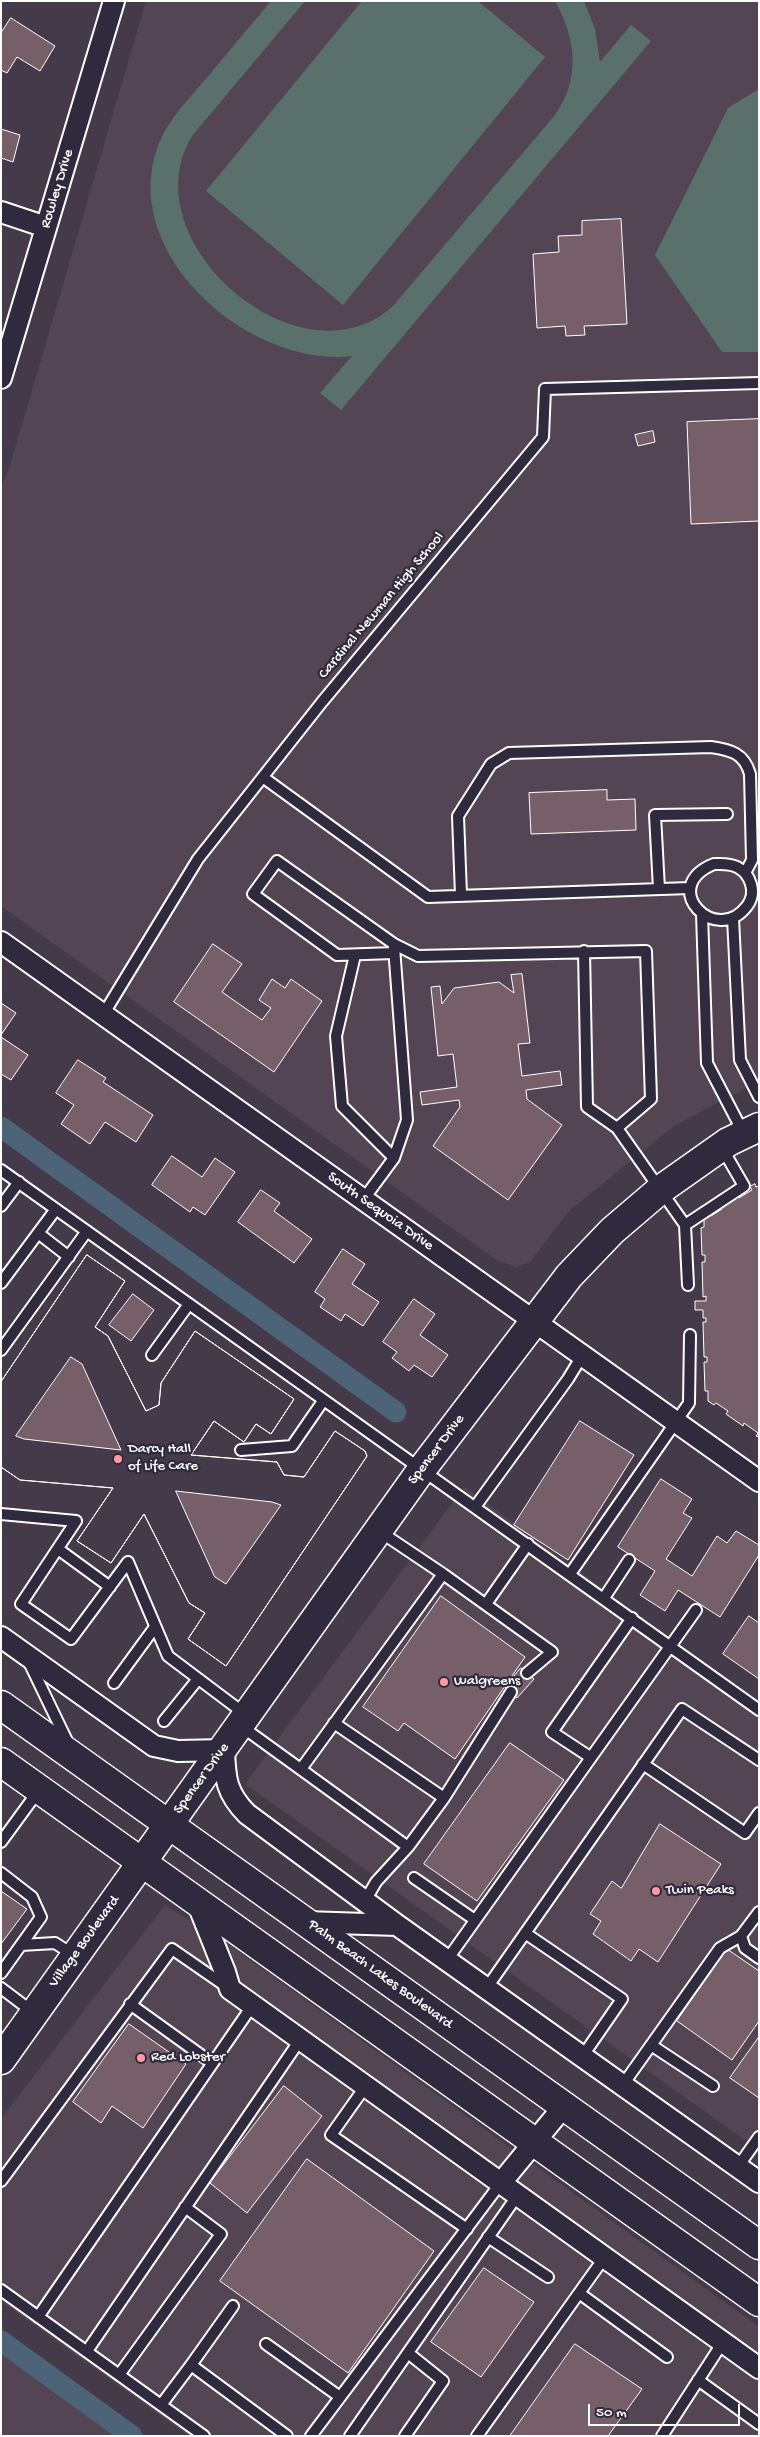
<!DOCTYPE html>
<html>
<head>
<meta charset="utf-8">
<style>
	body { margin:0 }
	#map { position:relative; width:760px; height:2437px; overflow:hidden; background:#453a4a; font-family:"Gochi Hand",sans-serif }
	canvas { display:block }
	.frame { position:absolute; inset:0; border:2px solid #fff; pointer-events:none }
	.scale { position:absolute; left:588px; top:2404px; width:152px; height:22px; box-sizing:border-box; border:2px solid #fff; border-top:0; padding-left:6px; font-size:15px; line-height:18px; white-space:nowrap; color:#fff; -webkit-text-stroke:4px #2f2a3d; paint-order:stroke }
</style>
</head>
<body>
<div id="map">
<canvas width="760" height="2437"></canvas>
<div class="frame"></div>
<div class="scale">50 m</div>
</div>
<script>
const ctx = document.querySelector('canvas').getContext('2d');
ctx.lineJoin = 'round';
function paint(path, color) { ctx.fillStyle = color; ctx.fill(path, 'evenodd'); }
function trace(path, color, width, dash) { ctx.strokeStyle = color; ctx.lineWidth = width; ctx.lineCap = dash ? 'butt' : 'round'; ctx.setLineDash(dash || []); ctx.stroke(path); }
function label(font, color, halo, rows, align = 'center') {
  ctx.font = font + ' "Gochi Hand",sans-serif'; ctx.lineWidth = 4.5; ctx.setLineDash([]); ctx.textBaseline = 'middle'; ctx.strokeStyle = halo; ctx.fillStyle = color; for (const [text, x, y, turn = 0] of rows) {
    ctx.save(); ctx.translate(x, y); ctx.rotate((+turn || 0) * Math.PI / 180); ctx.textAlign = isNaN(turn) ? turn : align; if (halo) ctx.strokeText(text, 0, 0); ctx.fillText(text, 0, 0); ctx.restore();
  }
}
const built = new Path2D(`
	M 146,1 L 759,1 L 759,1081 L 674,1126 L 569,1211 L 530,1262 L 516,1267 L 498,1261 L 1,906 L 1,488 L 9,469 Z
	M 464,1487 L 759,1703 L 759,2150 L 245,1784 Z
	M 165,1905 L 224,1941 L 759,2327 L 759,2436 L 189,2436 L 1,2301 L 1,2119 Z
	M 1,2328 L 138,2436 L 1,2436 Z`);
const green = new Path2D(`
	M 271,1 L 305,1 L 192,136 C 128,241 301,390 393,306 L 555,115 C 581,78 576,39 555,1 L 584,1 L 595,29 L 600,62 L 631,25 L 651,41 L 341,410 L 320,393 L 352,356 C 252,368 125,260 155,155 C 164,123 189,99 210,74 C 230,50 251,25 271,1 Z
	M 362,1 L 478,1 L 545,57 L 343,305 L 206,191 Z
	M 759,89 L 759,352 L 722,352 L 655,255 L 728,108 Z`);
const canal = new Path2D(`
	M 1,1127 L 396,1412
	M 1,2341 L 132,2436`);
const building = new Path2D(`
	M 11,18 L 55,46 L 40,71 L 17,57 L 7,73 L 1,70 L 1,33 Z
	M 1,129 L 20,135 L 13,162 L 1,158 Z
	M 621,219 L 627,324 L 584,326 L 585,335 L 566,336 L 565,326 L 537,328 L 533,254 L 559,252 L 558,236 L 582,235 L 582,221 Z
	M 759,419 L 759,521 L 691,524 L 687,422 Z
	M 653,431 L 655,442 L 638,446 L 635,435 Z
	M 607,790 L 607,800 L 635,799 L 636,830 L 531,834 L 529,793 Z
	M 213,944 L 242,964 L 222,992 L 262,1020 L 271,1008 L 259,1000 L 272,979 L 285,988 L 291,979 L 322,1001 L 274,1072 L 174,1002 Z
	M 522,974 L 530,1043 L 518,1044 L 522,1076 L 560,1071 L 562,1085 L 526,1090 L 527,1099 L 562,1125 L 508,1200 L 433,1146 L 460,1107 L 459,1100 L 422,1105 L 420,1092 L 457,1087 L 453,1054 L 438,1056 L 431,987 L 440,986 L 442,1004 L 454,988 L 499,982 L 514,993 L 511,975 Z
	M 1,1003 L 16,1013 L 1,1035 Z
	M 1,1037 L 28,1055 L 11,1080 L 1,1074 Z
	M 78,1060 L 106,1078 L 103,1082 L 153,1115 L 136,1142 L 105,1122 L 90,1144 L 61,1124 L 74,1105 L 56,1093 Z
	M 172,1156 L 202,1177 L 215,1158 L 235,1172 L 205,1215 L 193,1207 L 190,1212 L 152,1185 Z
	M 755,1184 L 756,1187 L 759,1186 L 759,1437 L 756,1436 L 758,1433 L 744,1423 L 743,1426 L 726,1414 L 728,1411 L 716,1403 L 714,1405 L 708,1401 L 708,1391 L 705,1391 L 704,1362 L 707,1362 L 707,1357 L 704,1357 L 703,1322 L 706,1322 L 706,1318 L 703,1318 L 703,1310 L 695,1310 L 695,1301 L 706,1301 L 706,1296 L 703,1297 L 702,1262 L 705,1262 L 705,1255 L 702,1255 L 701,1228 L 704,1227 L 704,1217 L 709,1213 L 711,1216 L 722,1209 L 721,1206 L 738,1195 L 739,1198 L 752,1190 L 750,1187 Z
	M 261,1190 L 280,1203 L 274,1211 L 312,1239 L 294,1263 L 238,1222 Z
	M 343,1249 L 365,1264 L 352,1284 L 379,1302 L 363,1326 L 345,1314 L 341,1321 L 320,1307 L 325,1299 L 315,1292 Z
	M 87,1255 L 125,1281 L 95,1327 L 108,1336 L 146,1411 L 159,1405 L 161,1383 L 195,1331 L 294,1399 L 271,1434 L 256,1424 L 244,1442 L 214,1421 L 191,1455 L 277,1462 L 284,1475 L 304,1477 L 335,1431 L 365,1451 L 367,1456 L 226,1666 L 188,1639 L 205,1613 L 189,1603 L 144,1514 L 111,1563 L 77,1541 L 113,1488 L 20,1480 L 1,1467 L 1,1382 ZM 71,1357 L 82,1364 L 121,1450 L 24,1439 L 16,1436 ZM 176,1491 L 272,1502 L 281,1505 L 226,1584 L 215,1577 Z
	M 87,1255 L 125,1281 L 95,1327 L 108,1336 L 146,1411 L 159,1405 L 161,1383 L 195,1331 L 294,1399 L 271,1434 L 256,1424 L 244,1442 L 214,1421 L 191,1455 L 277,1462 L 284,1475 L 304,1477 L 335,1431 L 365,1451 L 367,1456 L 226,1666 L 188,1639 L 205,1613 L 189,1603 L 144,1514 L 111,1563 L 77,1541 L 113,1488 L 20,1480 L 1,1467 L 1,1382 Z
	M 133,1294 L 154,1310 L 131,1341 L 109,1325 Z
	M 414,1299 L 435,1314 L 420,1335 L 448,1355 L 432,1377 L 414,1365 L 409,1371 L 392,1358 L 397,1352 L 383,1342 Z
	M 580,1421 L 634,1455 L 568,1560 L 514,1525 Z
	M 661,1479 L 692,1499 L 683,1513 L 692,1518 L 666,1559 L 692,1576 L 717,1536 L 727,1543 L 736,1531 L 759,1545 L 759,1555 L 720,1617 L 678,1590 L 665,1611 L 640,1595 L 655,1571 L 618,1547 Z
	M 441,1596 L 525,1657 L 455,1759 L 404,1723 L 398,1731 L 363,1707 Z
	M 749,1616 L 759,1623 L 759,1679 L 723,1654 Z
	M 521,1668 L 534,1679 L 517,1698 L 505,1687 Z
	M 510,1743 L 564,1780 L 477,1901 L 424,1864 Z
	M 660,1824 L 721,1864 L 658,1962 L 639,1949 L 631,1961 L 593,1934 L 601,1921 L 590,1914 L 612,1881 L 621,1888 Z
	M 1,1891 L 27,1909 L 1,1944 Z
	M 727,1949 L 759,1971 L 759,2021 L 732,2060 L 677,2021 Z
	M 129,2024 L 186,2064 L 143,2128 L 112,2106 L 101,2123 L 73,2102 Z
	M 759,2037 L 759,2098 L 730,2078 Z
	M 284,2086 L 322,2116 L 247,2213 L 210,2183 Z
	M 307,2159 L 434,2251 L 348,2373 L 220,2281 Z
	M 484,2268 L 534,2302 L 481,2377 L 431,2342 Z
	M 575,2344 L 642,2389 L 608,2436 L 510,2436 Z`);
const lane = new Path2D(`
	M 264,778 L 428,897 L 690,888
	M 714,864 C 722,864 729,863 737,867 C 751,874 757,893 747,906 C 716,947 657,887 714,864 Z
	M 659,889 L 655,815 L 727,814
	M 461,895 L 458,816 L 491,764 L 509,753 L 711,747 C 731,750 744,753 750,774 L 752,860 L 745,873
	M 702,914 L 707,1063 L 744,1134
	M 733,918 L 740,1060 L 759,1097
	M 584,951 L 587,1107 L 617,1128 L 685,1225 L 688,1285
	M 394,953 L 337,955 L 253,894 L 277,861 L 394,944 L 418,956 L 646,951 L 651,1099 L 617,1128
	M 355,955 L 336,1036 L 342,1106 L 394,1158
	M 103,1015 L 198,859 L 322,702 L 543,437 L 545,389 L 759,383
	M 1,1170 L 759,1710
	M 363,1200 L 394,1158 L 407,1120 L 394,947
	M 1,1206 L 19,1182
	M 685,1225 L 744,1186 L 722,1148
	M 38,1233 L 69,1257
	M 1,1283 L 56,1209
	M 1,1350 L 87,1231
	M 152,1355 L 189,1304
	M 241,1450 L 292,1446 L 323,1401
	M 475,1507 L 568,1379 L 582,1356
	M 1,1514 L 76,1521 L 21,1604 L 71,1639 L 128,1562 L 168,1656 L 245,1714
	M 379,1531 L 443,1574
	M 58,1549 L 110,1587
	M 570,1574 L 689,1403 L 690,1335
	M 604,1598 L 629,1560
	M 486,1604 L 528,1544
	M 29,1662 L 68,1743
	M 114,1683 L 155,1627
	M 164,1721 L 198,1679
	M 334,1723 L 444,1798 L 408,1847 L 376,1882 L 365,1901
	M 241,1726 L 408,1847
	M 590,1757 L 552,1732 L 632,1618
	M 643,1764 L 745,1833 L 759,1813
	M 301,1769 L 443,1574 L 552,1652 L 527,1673
	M 444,1798 L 511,1692
	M 1,1842 L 39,1790
	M 1,1873 L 32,1897 L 41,1917 L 1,1973
	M 414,1878 L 475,1920
	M 525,1933 L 622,1999 L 582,2057
	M 741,1936 L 745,1948 L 759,1958
	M 21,1945 L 55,1943 L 75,1956
	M 447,1960 L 696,1610
	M 1,1988 L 34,2013
	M 486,1989 L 682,1709 L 759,1760
	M 130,2004 L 212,2063
	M 651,2045 L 713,2086
	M 622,2086 L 720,1948 L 741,1936 L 759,1912
	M 365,2087 L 331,2135 L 467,2229
	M 737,2168 L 759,2137
	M 1,2181 L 172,1949 L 227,1987
	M 488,2237 L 548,2277
	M 1,2290 L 204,2436
	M 579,2293 L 667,2357
	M 38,2317 L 252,2006
	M 266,2344 L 340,2397
	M 87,2351 L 300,2040
	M 191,2365 L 233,2306
	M 119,2375 L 221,2234 L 185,2207
	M 698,2380 L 759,2424
	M 161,2405 L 191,2365 L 287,2436
	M 311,2436 L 500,2184
	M 350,2436 L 517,2196
	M 405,2436 L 443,2381 L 408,2353
	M 477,2436 L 604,2258
	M 662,2436 L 723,2342`);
const street = new Path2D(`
	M 1,212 L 46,227
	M 1,378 L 114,1
	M 1,942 L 759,1481
	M 1,1637 L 154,1746 L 178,1751 L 224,1750 C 225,1778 226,1793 247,1814 L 397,1925 L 759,2182
	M 197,1902 L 225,1972 L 230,1989 L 759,2368
	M 305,1922 L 397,1925
	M 500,2184 L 564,2106`);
const secondary = new Path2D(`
	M 1,2060 L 422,1469 L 569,1276 L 612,1231 L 660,1190 L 728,1142 L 759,1127`);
const primary = new Path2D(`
	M 1,1705 L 759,2245
	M 1,1762 L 759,2302`);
const markers = [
	[118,1459,5,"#ff9aa2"],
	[444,1682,5,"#ff9aa2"],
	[656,1891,5,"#ff9aa2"],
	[141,2058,5,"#ff9aa2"]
];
const streetNames = [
	["Rowley Drive",58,189,-73],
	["Cardinal Newman High School",382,606,-50],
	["South Sequoia Drive",380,1212,35],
	["Spencer Drive",437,1450,-53],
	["Spencer Drive",202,1779,-54],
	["Village Boulevard",85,1942,-54],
	["Palm Beach Lakes Boulevard",380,1975,36]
];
const poiNames = [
	["Darcy Hall",128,1450],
	["of Life Care",128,1467],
	["Walgreens",454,1682],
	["Twin Peaks",666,1891],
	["Red Lobster",151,2058]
];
paint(built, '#544554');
paint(green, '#59706b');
trace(canal, '#4d6478', 21);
paint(building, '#775f6a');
trace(building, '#fff', 1);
trace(lane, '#fff', 14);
trace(street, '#fff', 24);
trace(secondary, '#fff', 31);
trace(primary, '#fff', 31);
trace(lane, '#2f2a3d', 10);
trace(street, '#2f2a3d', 20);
trace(secondary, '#2f2a3d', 28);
trace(primary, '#2f2a3d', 28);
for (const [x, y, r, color] of markers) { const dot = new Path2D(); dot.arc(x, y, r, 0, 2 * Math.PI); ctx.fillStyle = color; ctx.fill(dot); trace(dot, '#2f2a3d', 2); }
label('15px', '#fff', '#2f2a3d', streetNames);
label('15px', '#fff', '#2f2a3d', poiNames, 'left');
</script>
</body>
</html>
